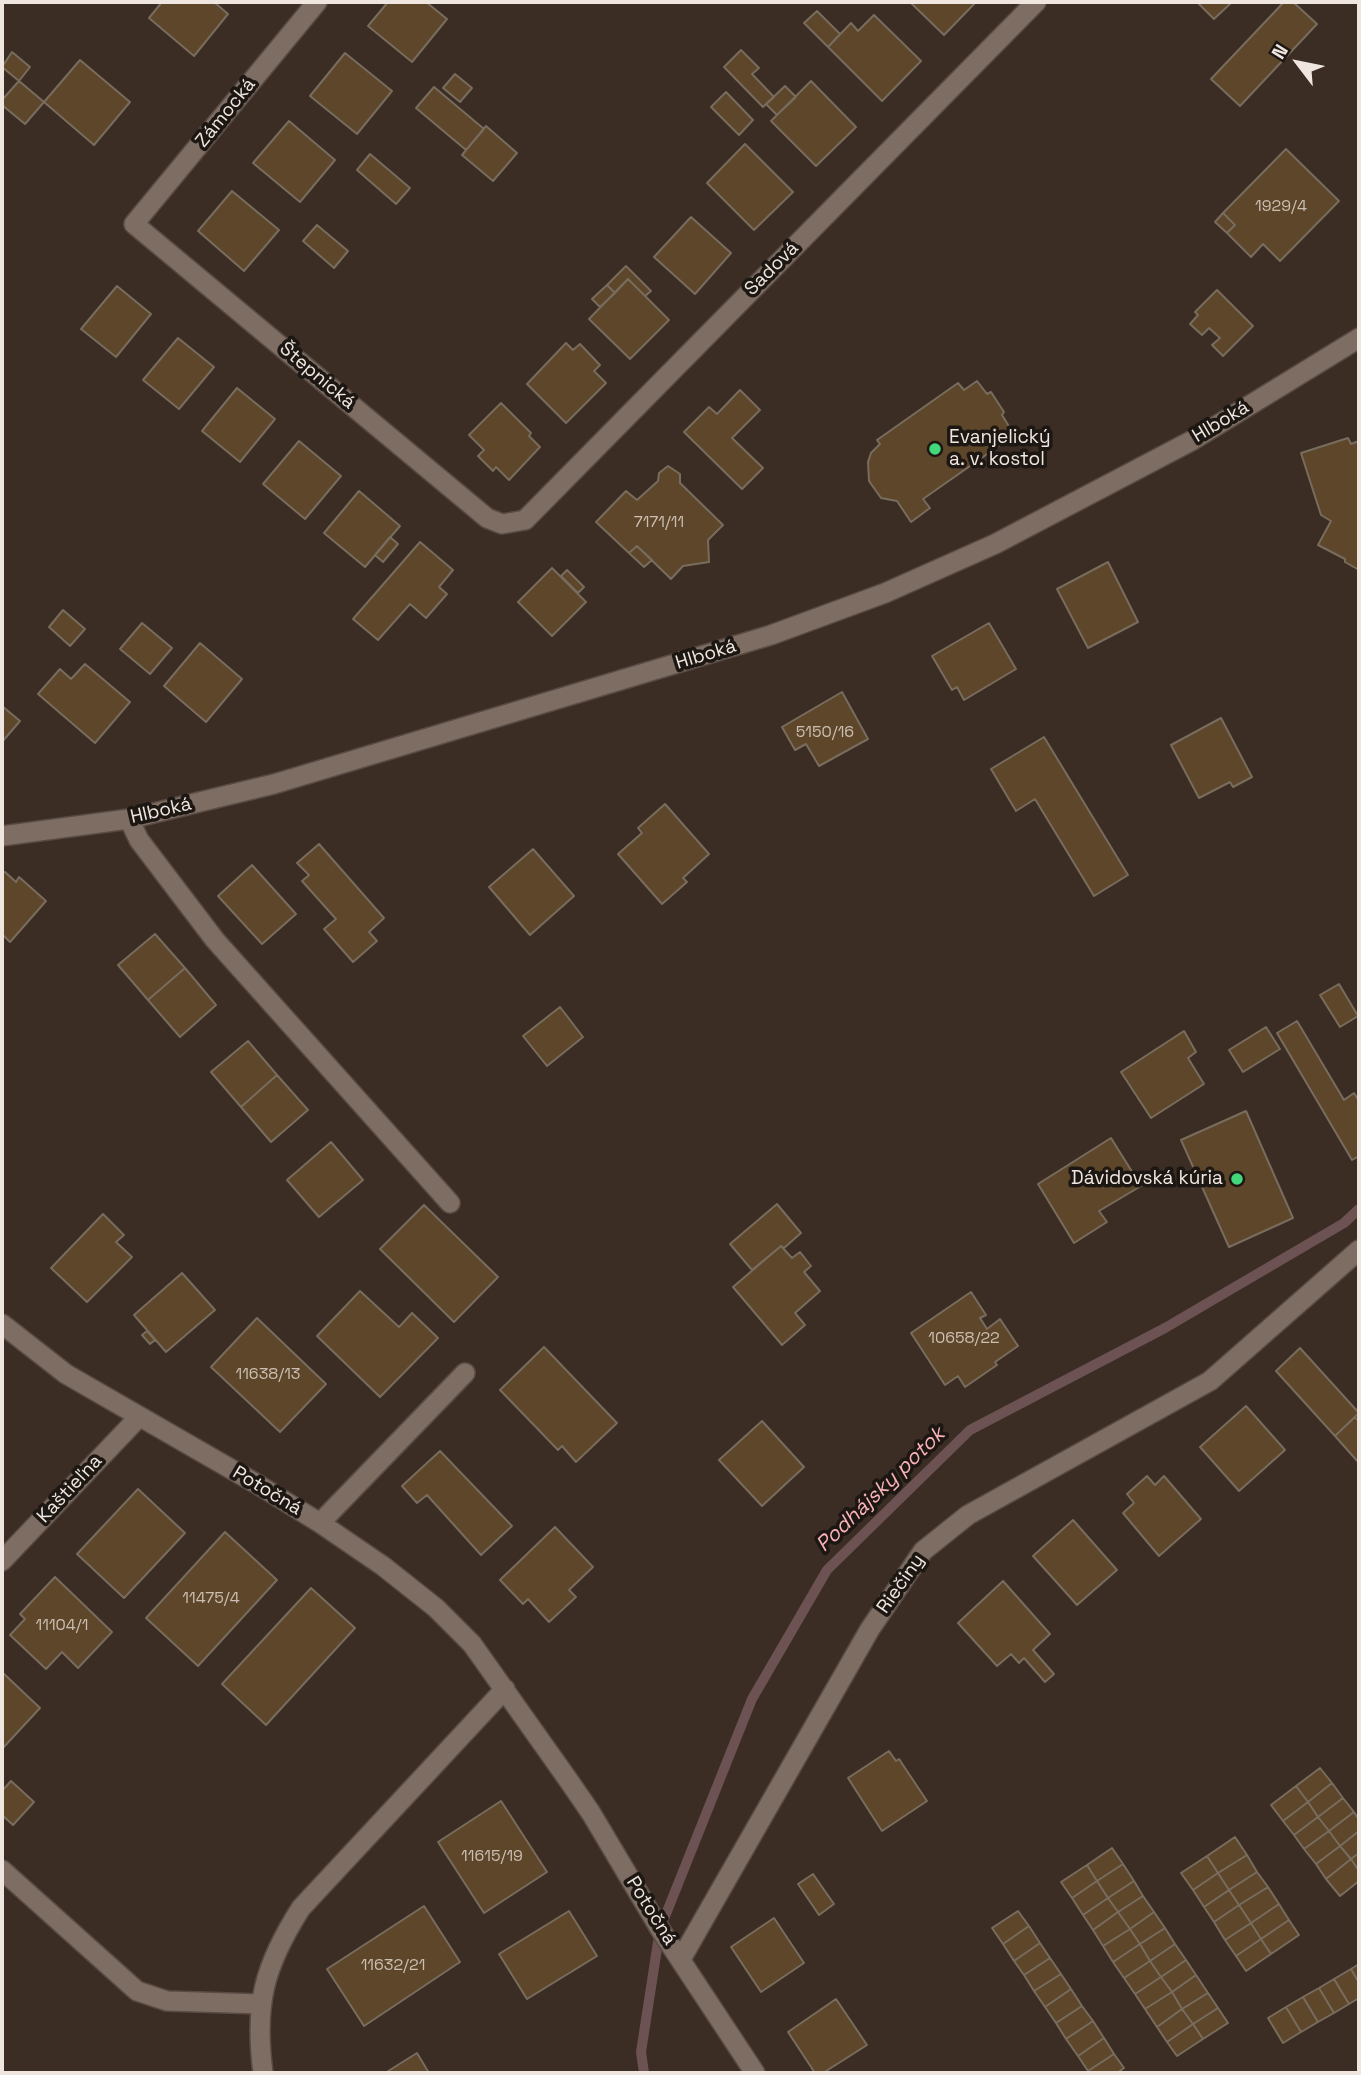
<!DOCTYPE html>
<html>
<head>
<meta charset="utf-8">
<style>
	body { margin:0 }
	#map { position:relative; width:1361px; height:2075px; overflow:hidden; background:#3b2d24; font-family:"Space Grotesk",sans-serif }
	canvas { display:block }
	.frame { position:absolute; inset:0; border:4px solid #f0e6e0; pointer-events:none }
	.north { position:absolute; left:1263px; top:28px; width:70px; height:70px; -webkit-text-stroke:5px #1d1713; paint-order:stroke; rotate:302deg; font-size:19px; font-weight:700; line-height:28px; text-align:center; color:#f0e6e0 }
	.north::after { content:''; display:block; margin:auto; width:24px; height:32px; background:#f0e6e0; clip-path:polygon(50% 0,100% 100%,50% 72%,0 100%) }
</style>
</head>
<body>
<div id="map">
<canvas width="1361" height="2075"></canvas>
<div class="frame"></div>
<div class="north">N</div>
</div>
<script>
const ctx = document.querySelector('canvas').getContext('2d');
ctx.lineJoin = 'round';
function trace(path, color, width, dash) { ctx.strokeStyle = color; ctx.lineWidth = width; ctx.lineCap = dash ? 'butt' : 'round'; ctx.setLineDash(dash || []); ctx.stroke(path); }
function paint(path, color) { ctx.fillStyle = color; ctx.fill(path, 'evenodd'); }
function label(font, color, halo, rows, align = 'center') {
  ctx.font = font + ' "Space Grotesk",sans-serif'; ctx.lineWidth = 7; ctx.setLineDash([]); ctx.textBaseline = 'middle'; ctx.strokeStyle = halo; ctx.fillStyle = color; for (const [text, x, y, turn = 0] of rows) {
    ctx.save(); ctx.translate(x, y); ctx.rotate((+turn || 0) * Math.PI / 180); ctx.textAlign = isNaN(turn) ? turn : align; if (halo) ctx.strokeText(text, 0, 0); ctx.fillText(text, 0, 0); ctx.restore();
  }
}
const stream = new Path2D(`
	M 644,2073 L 641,2052 L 660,1929 L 752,1699 L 827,1570 L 970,1430 L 1165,1328 L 1344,1223 L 1359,1209`);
const building = new Path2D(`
	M 162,2 L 214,2 L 228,14 L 194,56 L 149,18 Z
	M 388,2 L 426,2 L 447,19 L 412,62 L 368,26 Z
	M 910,2 L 976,2 L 944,35 Z
	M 1197,2 L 1232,2 L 1214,19 Z
	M 1284,2 L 1293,2 L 1317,24 L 1240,106 L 1211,79 Z
	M 817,11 L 840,34 L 828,47 L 804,23 Z
	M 874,15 L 921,61 L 882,101 L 828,47 L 851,23 L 858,31 Z
	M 741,50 L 759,68 L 752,74 L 774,97 L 763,107 L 724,67 Z
	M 12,52 L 30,67 L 19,81 L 2,67 Z
	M 345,53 L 392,91 L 357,134 L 310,96 Z
	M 80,60 L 130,102 L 94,145 L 44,102 Z
	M 455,74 L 472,88 L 460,102 L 443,88 Z
	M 19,81 L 44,102 L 25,124 L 2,105 L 2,100 Z
	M 811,81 L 856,127 L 816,166 L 771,121 Z
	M 785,86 L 796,97 L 777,115 L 766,104 Z
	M 434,87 L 484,129 L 466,150 L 416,108 Z
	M 726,92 L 753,120 L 739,135 L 711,107 Z
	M 289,121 L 335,160 L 300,202 L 253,163 Z
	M 486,126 L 517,153 L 493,181 L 462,155 Z
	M 745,144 L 793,192 L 754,230 L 707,183 Z
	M 1286,149 L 1339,201 L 1280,261 L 1263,244 L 1251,257 L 1227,233 L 1235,225 L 1223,213 Z
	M 370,154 L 410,188 L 396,204 L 357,170 Z
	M 232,191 L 279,230 L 244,271 L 198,231 Z
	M 1223,213 L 1235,225 L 1227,233 L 1215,222 Z
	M 691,217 L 731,253 L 695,294 L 654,257 Z
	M 317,225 L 348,251 L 334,268 L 303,241 Z
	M 626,266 L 651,291 L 645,296 L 628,279 L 615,293 L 607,285 Z
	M 628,279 L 669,320 L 630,359 L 589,319 Z
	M 607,285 L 615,293 L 600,307 L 592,299 Z
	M 117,286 L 151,314 L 116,357 L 81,329 Z
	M 1217,290 L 1253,326 L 1223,356 L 1212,345 L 1220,338 L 1209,328 L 1202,335 L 1190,324 L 1198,315 L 1195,312 Z
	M 178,338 L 214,367 L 179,409 L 143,380 Z
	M 566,343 L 573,350 L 580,344 L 600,365 L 594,371 L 606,383 L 566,423 L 527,384 Z
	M 977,381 L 987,394 L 991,392 L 1004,412 L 1002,415 L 1010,428 L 996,438 L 1000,445 L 923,499 L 930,508 L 911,522 L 897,501 L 881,498 L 869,481 L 868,462 L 871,453 L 880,444 L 877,440 L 958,383 L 964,390 Z
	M 237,388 L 275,419 L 240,462 L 202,431 Z
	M 740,390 L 760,410 L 732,438 L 763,468 L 742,489 L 684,432 L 709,407 L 717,414 Z
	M 501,403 L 531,433 L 529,436 L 540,447 L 509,480 L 496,467 L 493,471 L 478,456 L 484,450 L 469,435 Z
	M 1348,438 L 1351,444 L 1359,441 L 1359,570 L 1345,562 L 1345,559 L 1318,545 L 1331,521 L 1321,515 L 1301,453 Z
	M 299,441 L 341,476 L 305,519 L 263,484 Z
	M 668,466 L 680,474 L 680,483 L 723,525 L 708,540 L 709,562 L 683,566 L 671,579 L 637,546 L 629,553 L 596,522 L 626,491 L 637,500 L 658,481 L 659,473 Z
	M 359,491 L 400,526 L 365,567 L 324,533 Z
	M 390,537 L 398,544 L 383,562 L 375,555 Z
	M 420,542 L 453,570 L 439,587 L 447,594 L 426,618 L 410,604 L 378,640 L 353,619 Z
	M 637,546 L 652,560 L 644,567 L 629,553 Z
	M 1108,562 L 1138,622 L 1088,648 L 1057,589 Z
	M 552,568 L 586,602 L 552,636 L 518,602 Z
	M 567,570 L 584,587 L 578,593 L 561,576 Z
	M 63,610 L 85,629 L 70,646 L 49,627 Z
	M 142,623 L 172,648 L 150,674 L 120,649 Z
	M 989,623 L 1016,669 L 964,700 L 957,687 L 952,690 L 932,656 Z
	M 200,643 L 242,679 L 206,722 L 164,686 Z
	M 85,664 L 130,702 L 95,743 L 38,694 L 60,669 L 71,679 Z
	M 842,692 L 868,739 L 819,766 L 806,744 L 795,750 L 782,727 Z
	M 2,706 L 20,721 L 2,742 Z
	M 1221,718 L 1252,777 L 1233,787 L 1230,782 L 1199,798 L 1171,745 Z
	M 1044,737 L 1128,875 L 1094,896 L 1035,799 L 1016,811 L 991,769 Z
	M 665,804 L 709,854 L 683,878 L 687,882 L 662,904 L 618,854 L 642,833 L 638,828 Z
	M 319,844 L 384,918 L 369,932 L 377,941 L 353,962 L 324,929 L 336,919 L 302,881 L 309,875 L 297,863 Z
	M 533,849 L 574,896 L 530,935 L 489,887 Z
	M 252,865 L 296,914 L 262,944 L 218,896 Z
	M 5,872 L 16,882 L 19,877 L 46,901 L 10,942 L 2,934 L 2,873 Z
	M 155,934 L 185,968 L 148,1000 L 118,965 Z
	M 185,968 L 216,1005 L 180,1037 L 148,1000 Z
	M 1339,984 L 1358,1016 L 1340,1027 L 1320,995 Z
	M 560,1007 L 583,1037 L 547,1066 L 523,1036 Z
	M 1297,1021 L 1344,1100 L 1354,1093 L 1359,1101 L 1359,1156 L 1352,1160 L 1277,1033 Z
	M 1266,1027 L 1280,1049 L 1243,1072 L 1229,1050 Z
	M 1184,1031 L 1196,1052 L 1188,1058 L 1204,1084 L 1151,1118 L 1121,1072 Z
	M 248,1041 L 277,1075 L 241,1107 L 211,1072 Z
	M 277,1075 L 308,1110 L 271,1142 L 241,1107 Z
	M 1246,1111 L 1293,1218 L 1229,1247 L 1181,1140 Z
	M 1111,1138 L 1141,1186 L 1099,1211 L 1107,1222 L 1074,1243 L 1038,1184 Z
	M 331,1142 L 363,1180 L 319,1217 L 287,1180 Z
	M 777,1204 L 801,1233 L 784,1248 L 781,1246 L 752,1270 L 730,1244 Z
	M 424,1205 L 498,1277 L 454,1322 L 380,1249 Z
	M 103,1214 L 124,1235 L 116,1242 L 132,1257 L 87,1302 L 51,1268 Z
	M 781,1246 L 792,1258 L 800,1252 L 811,1266 L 804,1272 L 820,1291 L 795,1313 L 805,1325 L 782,1345 L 733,1287 Z
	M 182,1273 L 215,1310 L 166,1352 L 134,1315 Z
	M 360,1291 L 399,1327 L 412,1313 L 438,1338 L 380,1397 L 317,1336 Z
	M 971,1292 L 986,1315 L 980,1318 L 987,1329 L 1000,1319 L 1018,1346 L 995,1362 L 997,1365 L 965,1387 L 958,1376 L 945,1385 L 911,1333 Z
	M 257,1318 L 326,1384 L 280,1432 L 211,1367 Z
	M 147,1331 L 155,1340 L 150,1344 L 142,1335 Z
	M 544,1347 L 617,1423 L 576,1462 L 562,1446 L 558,1450 L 500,1390 Z
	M 1300,1348 L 1359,1413 L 1335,1436 L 1276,1371 Z
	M 1246,1406 L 1285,1450 L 1239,1491 L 1200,1447 Z
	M 1355,1417 L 1359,1422 L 1359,1463 L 1335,1436 Z
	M 762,1421 L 804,1467 L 762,1506 L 719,1460 Z
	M 440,1451 L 512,1526 L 481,1555 L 427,1495 L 417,1503 L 402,1486 Z
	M 1147,1476 L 1155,1485 L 1164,1476 L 1201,1519 L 1159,1556 L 1123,1513 L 1134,1503 L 1127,1494 Z
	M 138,1489 L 185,1533 L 124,1598 L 77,1554 Z
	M 1073,1520 L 1117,1570 L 1077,1605 L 1033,1556 Z
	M 555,1527 L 593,1567 L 569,1590 L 576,1597 L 549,1622 L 528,1599 L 523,1604 L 500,1580 Z
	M 225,1532 L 277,1580 L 198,1666 L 146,1618 Z
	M 55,1577 L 112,1632 L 78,1668 L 62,1652 L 46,1669 L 10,1635 L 25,1619 L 20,1614 Z
	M 1003,1581 L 1050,1634 L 1033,1650 L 1054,1674 L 1045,1682 L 1024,1658 L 1019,1663 L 1011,1654 L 997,1666 L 958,1623 Z
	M 311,1588 L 355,1628 L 266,1725 L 222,1684 Z
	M 2,1672 L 40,1708 L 2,1749 Z
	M 889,1751 L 896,1761 L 899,1759 L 927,1801 L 882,1831 L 848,1778 Z
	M 1320,1768 L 1332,1783 L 1308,1802 L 1296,1786 Z
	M 11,1781 L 34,1802 L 13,1825 L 2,1815 L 2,1791 Z
	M 1332,1783 L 1343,1798 L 1318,1817 L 1308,1802 Z
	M 1296,1786 L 1308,1802 L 1283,1821 L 1271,1805 Z
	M 1343,1798 L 1354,1812 L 1329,1831 L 1318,1817 Z
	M 501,1801 L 547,1872 L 484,1913 L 438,1842 Z
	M 1308,1802 L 1318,1817 L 1294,1835 L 1283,1821 Z
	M 1354,1812 L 1359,1820 L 1359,1831 L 1340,1846 L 1329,1831 Z
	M 1318,1817 L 1329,1831 L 1304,1849 L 1294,1835 Z
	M 1329,1831 L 1340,1846 L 1316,1864 L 1304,1849 Z
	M 1359,1831 L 1359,1853 L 1351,1859 L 1340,1846 Z
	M 1235,1837 L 1247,1855 L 1218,1873 L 1207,1856 Z
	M 1340,1846 L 1351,1859 L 1326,1879 L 1316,1864 Z
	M 1112,1848 L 1123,1864 L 1097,1881 L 1087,1865 Z
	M 1359,1853 L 1359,1871 L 1351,1859 Z
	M 1247,1855 L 1257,1872 L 1229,1890 L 1218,1873 Z
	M 1207,1856 L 1218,1873 L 1193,1890 L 1181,1873 Z
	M 1351,1859 L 1359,1871 L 1359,1881 L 1340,1896 L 1326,1879 Z
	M 1123,1864 L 1134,1881 L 1108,1898 L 1097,1881 Z
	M 1087,1865 L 1097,1881 L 1072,1898 L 1061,1882 Z
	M 1257,1872 L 1268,1887 L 1239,1905 L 1229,1890 Z
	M 1218,1873 L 1229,1890 L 1204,1907 L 1193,1890 Z
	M 813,1874 L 834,1904 L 819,1915 L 798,1884 Z
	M 1097,1881 L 1108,1898 L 1083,1915 L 1072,1898 Z
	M 1134,1881 L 1143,1896 L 1118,1912 L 1108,1898 Z
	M 1268,1887 L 1279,1904 L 1251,1923 L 1239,1905 Z
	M 1229,1890 L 1239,1905 L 1214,1922 L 1204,1907 Z
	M 1143,1896 L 1154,1912 L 1130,1929 L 1118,1912 Z
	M 1108,1898 L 1118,1912 L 1093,1930 L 1083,1915 Z
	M 1279,1904 L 1289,1920 L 1261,1939 L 1251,1923 Z
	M 1239,1905 L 1251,1923 L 1225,1940 L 1214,1922 Z
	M 424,1906 L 460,1962 L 364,2026 L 327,1969 Z
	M 569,1911 L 597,1956 L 527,1999 L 499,1954 Z
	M 1018,1911 L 1029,1926 L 1003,1944 L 992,1928 Z
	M 1118,1912 L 1130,1929 L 1103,1946 L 1093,1930 Z
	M 1154,1912 L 1165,1928 L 1140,1944 L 1130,1929 Z
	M 774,1918 L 804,1963 L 761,1992 L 731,1947 Z
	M 1289,1920 L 1299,1935 L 1271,1954 L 1261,1939 Z
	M 1251,1923 L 1261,1939 L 1236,1956 L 1225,1940 Z
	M 1029,1926 L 1040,1943 L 1014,1961 L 1003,1944 Z
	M 1165,1928 L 1175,1944 L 1150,1961 L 1140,1944 Z
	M 1130,1929 L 1140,1944 L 1113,1962 L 1103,1946 Z
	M 1261,1939 L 1271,1954 L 1246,1971 L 1236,1956 Z
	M 1040,1943 L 1050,1958 L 1024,1975 L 1014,1961 Z
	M 1140,1944 L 1150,1961 L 1124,1978 L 1113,1962 Z
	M 1175,1944 L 1186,1960 L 1161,1977 L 1150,1961 Z
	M 1050,1958 L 1061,1974 L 1034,1991 L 1024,1975 Z
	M 1186,1960 L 1196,1975 L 1172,1992 L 1161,1977 Z
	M 1150,1961 L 1161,1977 L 1135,1994 L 1124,1978 Z
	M 1359,1964 L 1359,1983 L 1351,1969 Z
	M 1351,1969 L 1359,1983 L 1359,1998 L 1349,2004 L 1334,1979 Z
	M 1061,1974 L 1071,1989 L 1045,2007 L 1034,1991 Z
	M 1196,1975 L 1208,1993 L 1182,2009 L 1172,1992 Z
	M 1161,1977 L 1172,1992 L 1145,2009 L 1135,1994 Z
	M 1334,1979 L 1349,2004 L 1334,2013 L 1319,1988 Z
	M 1319,1988 L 1334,2013 L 1318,2022 L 1303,1997 Z
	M 1071,1989 L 1082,2006 L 1056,2023 L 1045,2007 Z
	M 1172,1992 L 1182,2009 L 1157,2027 L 1145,2009 Z
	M 1208,1993 L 1218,2008 L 1193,2024 L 1182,2009 Z
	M 1303,1997 L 1318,2022 L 1301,2032 L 1286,2007 Z
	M 836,1999 L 867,2045 L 823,2073 L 815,2073 L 788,2032 Z
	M 1082,2006 L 1093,2021 L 1066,2039 L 1056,2023 Z
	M 1286,2007 L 1301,2032 L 1283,2043 L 1268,2018 Z
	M 1218,2008 L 1228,2023 L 1203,2039 L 1193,2024 Z
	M 1182,2009 L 1193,2024 L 1167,2042 L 1157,2027 Z
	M 1093,2021 L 1104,2038 L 1078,2056 L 1066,2039 Z
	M 1193,2024 L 1203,2039 L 1177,2056 L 1167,2042 Z
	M 1104,2038 L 1114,2054 L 1088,2071 L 1078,2056 Z
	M 417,2053 L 429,2073 L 385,2073 Z
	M 1114,2054 L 1124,2068 L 1117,2073 L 1089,2073 L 1088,2071 Z`);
const minor = new Path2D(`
	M 317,2 L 134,224 L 487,518 L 502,524 L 525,520 L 1036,2
	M 129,819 L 139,840 L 215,940 L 450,1203
	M 2,836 L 129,819 L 274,784 L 771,635 L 885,593 L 995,544 L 1193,440 L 1359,338
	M 2,1324 L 66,1374 L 257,1484 L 320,1523 L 383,1566 L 436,1608 L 472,1644 L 569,1781 L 591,1813 L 660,1929 L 755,2073
	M 320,1523 L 465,1373
	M 2,1561 L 139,1417
	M 2,1870 L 137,1991 L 167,2001 L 260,2004
	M 681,1959 L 870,1629 L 923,1551 L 968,1515 L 1210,1381 L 1359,1250
	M 263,2073 C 254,2004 264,1966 301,1908 L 505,1689`);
const markers = [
	[935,449,7,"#43d77b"],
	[1237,1179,7,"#43d77b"]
];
const numberNames = [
	["1929/4",1281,207],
	["7171/11",659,523],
	["5150/16",825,733],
	["10658/22",964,1339],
	["11638/13",268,1375],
	["11475/4",211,1599],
	["11104/1",62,1626],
	["11615/19",492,1857],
	["11632/21",393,1966]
];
const streetNames = [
	["Zámocká",226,113,-51],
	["Sadová",772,269,-45],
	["Štepnická",317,376,40],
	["Hlboká",1221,422,-31],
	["Hlboká",706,655,-17],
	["Hlboká",161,811,-13],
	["Kaštieľna",70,1489,-47],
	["Potočná",267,1491,31],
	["Riečiny",901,1584,-55],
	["Potočná",651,1911,58]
];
const poiNames = [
	["Evanjelický",949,438],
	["a. v. kostol",949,460],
	["Dávidovská kúria",1223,1179,"right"]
];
const waterNames = [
	["Podhájsky potok",881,1490,-44]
];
trace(stream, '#6c5253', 10);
paint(building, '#5d4629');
trace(building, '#786c5e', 2);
trace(minor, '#584b44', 22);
trace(minor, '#7d6d62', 19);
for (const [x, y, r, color] of markers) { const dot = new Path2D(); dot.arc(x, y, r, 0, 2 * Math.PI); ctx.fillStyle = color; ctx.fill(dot); trace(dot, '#1d1713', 2.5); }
label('16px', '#cbbeb2', null, numberNames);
label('19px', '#f0e6e0', '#1d1713', streetNames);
label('19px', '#f0e6e0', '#1d1713', poiNames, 'left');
label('italic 21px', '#fab3b8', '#1d1713', waterNames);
</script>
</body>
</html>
